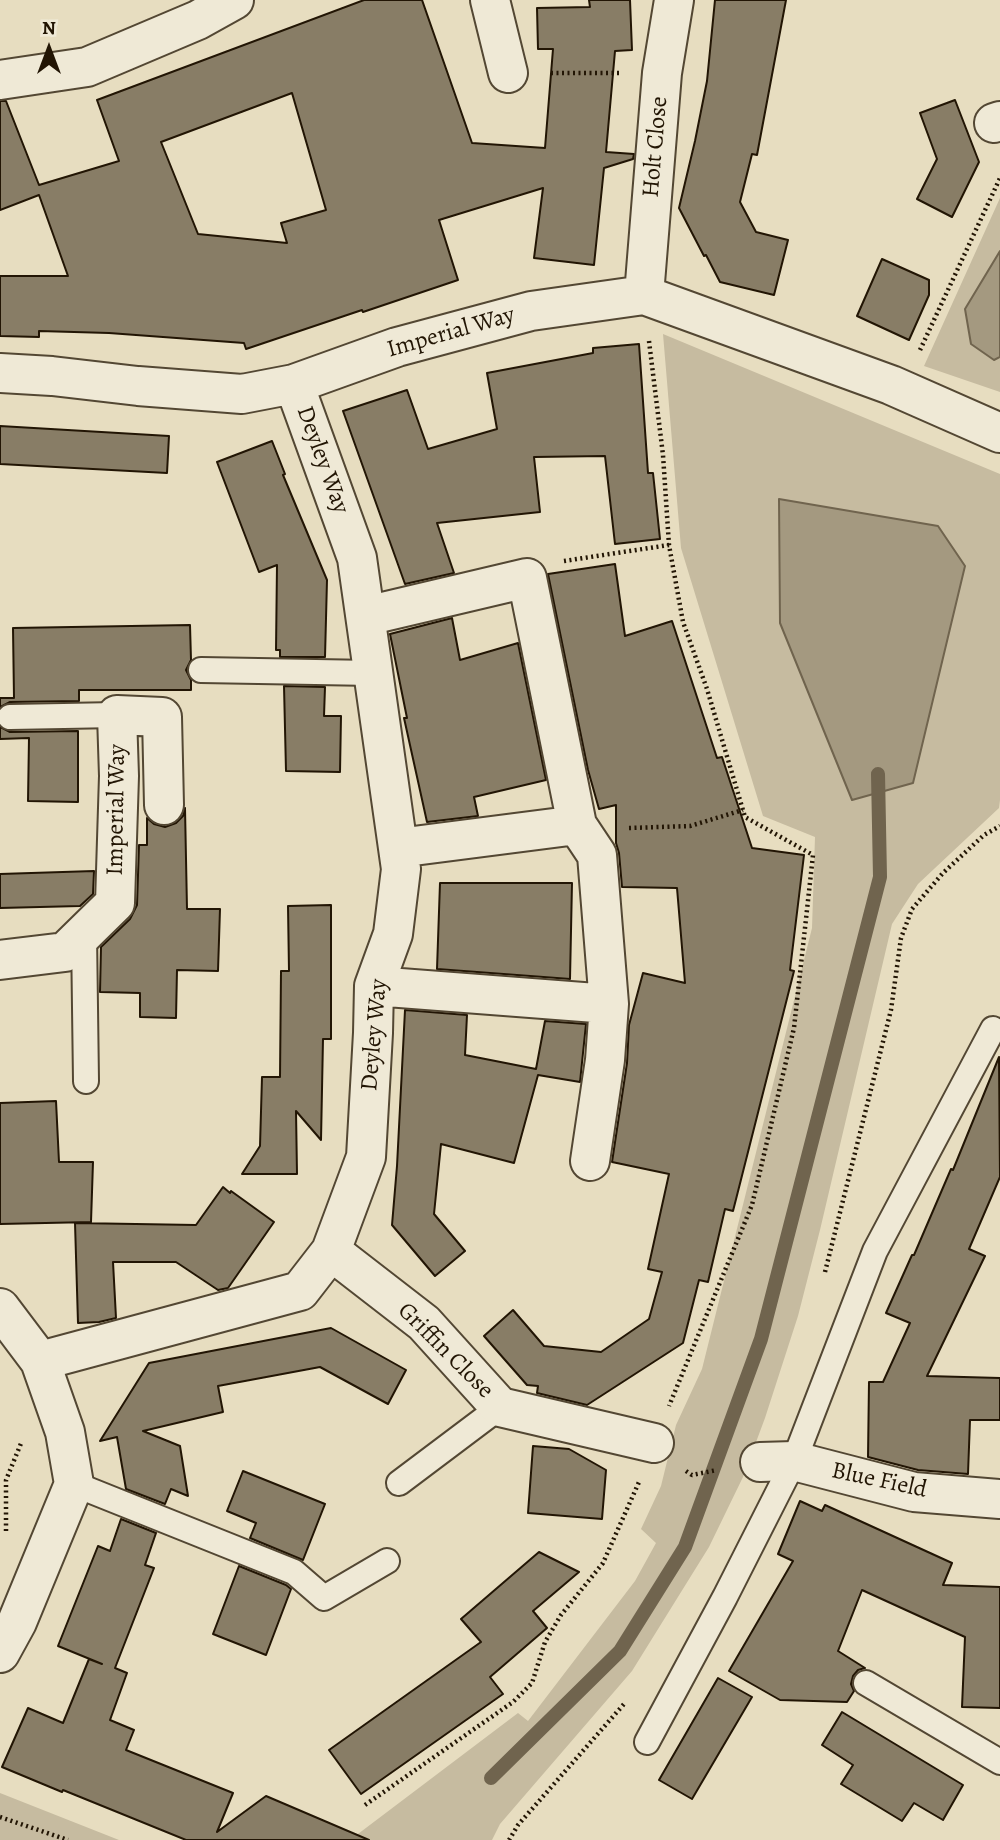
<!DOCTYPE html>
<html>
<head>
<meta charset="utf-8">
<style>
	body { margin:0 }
	#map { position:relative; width:1000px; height:1840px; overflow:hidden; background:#e7ddc0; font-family:Alegreya,serif }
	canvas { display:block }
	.north { position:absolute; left:14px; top:14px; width:70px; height:70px; -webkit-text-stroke:5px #efe9d6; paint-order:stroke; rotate:0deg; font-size:19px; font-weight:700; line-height:28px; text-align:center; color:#221504 }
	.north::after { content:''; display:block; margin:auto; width:24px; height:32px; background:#221504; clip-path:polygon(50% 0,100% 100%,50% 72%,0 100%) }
</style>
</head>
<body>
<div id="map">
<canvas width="1000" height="1840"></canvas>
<div class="north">N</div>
</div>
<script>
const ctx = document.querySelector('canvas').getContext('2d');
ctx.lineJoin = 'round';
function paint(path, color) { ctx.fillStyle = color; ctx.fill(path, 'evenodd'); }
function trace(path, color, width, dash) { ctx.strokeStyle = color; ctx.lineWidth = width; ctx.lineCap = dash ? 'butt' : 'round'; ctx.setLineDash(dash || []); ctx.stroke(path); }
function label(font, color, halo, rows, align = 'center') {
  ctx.font = font + ' Alegreya,serif'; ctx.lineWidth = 5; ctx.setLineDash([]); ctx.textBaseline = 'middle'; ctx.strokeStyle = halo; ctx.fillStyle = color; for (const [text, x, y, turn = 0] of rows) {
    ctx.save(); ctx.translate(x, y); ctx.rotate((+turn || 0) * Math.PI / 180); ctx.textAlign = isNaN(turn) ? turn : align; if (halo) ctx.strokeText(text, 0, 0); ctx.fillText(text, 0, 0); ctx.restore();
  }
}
const green = new Path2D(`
	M 1000,198 L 1000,392 L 924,366 Z
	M 663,334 L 1000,474 L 1000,800 L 999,808 L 918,884 L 892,924 L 820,1230 L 798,1316 L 765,1418 L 743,1477 L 709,1547 L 632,1671 L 500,1824 L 492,1840 L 350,1840 L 518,1713 L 528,1721 L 635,1581 L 656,1543 L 641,1529 L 661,1486 L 676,1425 L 702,1369 L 812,928 L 815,837 L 763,816 L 681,548 Z
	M 0,1793 L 119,1840 L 0,1840 Z`);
const water = new Path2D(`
	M 1000,251 L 1000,357 L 994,360 L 971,344 L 965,309 Z
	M 779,499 L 938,526 L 965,566 L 913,783 L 852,800 L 780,623 Z`);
const stream = new Path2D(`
	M 491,1778 L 620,1651 L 685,1547 L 761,1339 L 880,877 L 878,774`);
const building = new Path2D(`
	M 364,0 L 422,0 L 472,143 L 545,148 L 553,49 L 538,49 L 537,8 L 590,7 L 589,0 L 630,0 L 632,50 L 615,51 L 606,152 L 634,154 L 633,159 L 604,168 L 594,265 L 534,258 L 543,188 L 439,220 L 458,280 L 363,312 L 362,310 L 246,349 L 244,343 L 109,333 L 39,331 L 39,337 L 0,336 L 0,276 L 68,276 L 39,195 L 0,210 L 0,101 L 6,101 L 39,185 L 119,161 L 97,100 ZM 292,93 L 326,210 L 281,223 L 287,243 L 198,234 L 161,142 Z
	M 715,0 L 786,0 L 757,155 L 752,154 L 740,202 L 756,232 L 788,240 L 774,295 L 720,282 L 706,255 L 704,256 L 679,208 L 695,141 L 707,81 Z
	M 955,100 L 979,162 L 952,217 L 917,199 L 937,159 L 920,113 Z
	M 882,259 L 929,280 L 929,295 L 909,340 L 857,316 Z
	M 639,344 L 648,473 L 653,473 L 660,539 L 615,544 L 605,456 L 534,457 L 540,512 L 437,523 L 454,573 L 405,584 L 343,411 L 407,390 L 428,449 L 497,429 L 487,373 L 593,353 L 593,348 Z
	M 0,426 L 169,436 L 167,473 L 0,464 Z
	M 272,441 L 285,474 L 283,475 L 327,580 L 325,657 L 280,657 L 280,650 L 276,650 L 277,565 L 259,572 L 217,462 Z
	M 615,564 L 625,636 L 672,621 L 717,758 L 722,757 L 752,848 L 804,855 L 790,970 L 794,971 L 733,1211 L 725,1209 L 708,1282 L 699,1280 L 683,1343 L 587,1405 L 537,1393 L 538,1386 L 527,1385 L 484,1336 L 513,1310 L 544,1346 L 601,1352 L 649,1319 L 662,1272 L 648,1269 L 669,1174 L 612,1162 L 627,1063 L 629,1025 L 643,973 L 685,983 L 677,888 L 622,887 L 619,853 L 616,843 L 616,805 L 599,809 L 588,770 L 548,574 Z
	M 452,618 L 460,660 L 518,643 L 546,780 L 474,797 L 478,816 L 427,822 L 404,718 L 407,718 L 390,634 Z
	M 190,625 L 191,660 L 186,670 L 191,680 L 191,690 L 79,690 L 79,701 L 10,702 L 0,707 L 0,698 L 14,698 L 13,628 Z
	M 284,686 L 325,687 L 324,716 L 341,716 L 340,772 L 286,771 Z
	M 0,727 L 10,732 L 78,731 L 78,802 L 28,801 L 29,738 L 0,739 Z
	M 185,808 L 187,909 L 220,909 L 218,971 L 177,970 L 176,1018 L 140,1017 L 140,993 L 100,992 L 101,947 L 130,919 L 137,905 L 139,845 L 147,845 L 147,818 L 154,824 L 165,827 L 176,823 L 183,816 Z
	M 94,871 L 93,894 L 80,906 L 0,908 L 0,874 Z
	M 440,883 L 572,883 L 570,979 L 437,969 Z
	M 331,905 L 331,1039 L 323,1039 L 321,1140 L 296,1111 L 297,1174 L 242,1174 L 260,1146 L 262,1077 L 280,1077 L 281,971 L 289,971 L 288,906 Z
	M 405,1010 L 467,1015 L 465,1055 L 536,1069 L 545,1021 L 586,1024 L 580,1082 L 538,1075 L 514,1163 L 441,1144 L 434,1214 L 465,1251 L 435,1276 L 392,1225 L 397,1166 Z
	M 999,1057 L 1000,1177 L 969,1249 L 985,1256 L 927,1376 L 1000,1378 L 1000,1420 L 970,1420 L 968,1474 L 918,1470 L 868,1457 L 869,1382 L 883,1382 L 910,1323 L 886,1313 L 912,1255 L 914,1255 L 951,1169 L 953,1170 Z
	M 56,1101 L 59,1162 L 93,1162 L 91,1222 L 0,1224 L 0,1103 Z
	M 223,1187 L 230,1193 L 231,1191 L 274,1222 L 228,1288 L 218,1290 L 176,1262 L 113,1262 L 116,1318 L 99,1322 L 78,1323 L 75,1223 L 196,1225 Z
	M 331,1328 L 406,1370 L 388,1404 L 320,1367 L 218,1386 L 223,1412 L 143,1431 L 180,1446 L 188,1496 L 171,1489 L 165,1504 L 126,1489 L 117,1437 L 100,1441 L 149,1363 Z
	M 533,1446 L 569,1449 L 606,1470 L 602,1519 L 528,1513 Z
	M 243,1471 L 325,1504 L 303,1560 L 250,1538 L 256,1523 L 227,1511 Z
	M 800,1501 L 822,1511 L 825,1505 L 952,1563 L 943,1585 L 1000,1587 L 1000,1708 L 962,1707 L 965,1637 L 862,1590 L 838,1651 L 865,1668 L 858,1670 L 853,1676 L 851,1684 L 854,1691 L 847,1702 L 780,1700 L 729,1671 L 793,1561 L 778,1554 Z
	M 121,1519 L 156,1533 L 145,1565 L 154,1568 L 115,1668 L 127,1673 L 110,1720 L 134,1730 L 126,1750 L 233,1793 L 217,1832 L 266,1796 L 369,1840 L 186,1840 L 63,1790 L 62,1792 L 2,1767 L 28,1708 L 63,1723 L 89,1659 L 102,1664 L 58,1646 L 98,1546 L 110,1551 Z
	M 539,1552 L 579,1572 L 533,1611 L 547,1628 L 490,1677 L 503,1694 L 361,1794 L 329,1750 L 481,1642 L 461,1619 Z
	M 239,1566 L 286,1585 L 291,1589 L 266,1655 L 213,1634 Z
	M 718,1678 L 752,1697 L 692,1799 L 659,1780 Z
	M 842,1712 L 963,1785 L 943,1820 L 914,1803 L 902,1821 L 841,1784 L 853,1765 L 822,1745 Z`);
const path = new Path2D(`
	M 551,73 L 619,73
	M 649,341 L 663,455 L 669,545 L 683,622 L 707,689 L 745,817 L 813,855 L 794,1028 L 752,1205 L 669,1406
	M 920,350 L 1000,178
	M 564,561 L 669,545
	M 629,828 L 690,826 L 743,810
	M 825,1272 L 891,1010 L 901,938 L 912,909 L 943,873 L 984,835 L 1000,826
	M 686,1471 L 692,1475 L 717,1470
	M 6,1531 L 6,1480 L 22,1441
	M 365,1805 L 513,1702 L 532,1683 L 545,1642 L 561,1615 L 603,1563 L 639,1482
	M 0,1817 L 68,1840
	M 509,1840 L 518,1825 L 624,1704`);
const lane = new Path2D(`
	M 201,670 L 373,673
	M 10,717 L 117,715
	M 84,934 L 86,1081
	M 399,1483 L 500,1407
	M 74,1484 L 294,1572 L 324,1598 L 387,1561
	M 866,1683 L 1000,1762
	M 647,1742 L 725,1597 L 794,1461 L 875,1251 L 993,1029`);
const street = new Path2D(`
	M 490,0 L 508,73
	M 0,80 L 87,67 L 198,20 L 234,0
	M 994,123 L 1000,121
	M 644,295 L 662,73 L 674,0
	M 0,373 L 52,376 L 138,386 L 242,394 L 294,384 L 397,347 L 531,311 L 644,295 L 891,385 L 1000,433
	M 366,616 L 527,578 L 577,825
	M 398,848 L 577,825 L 597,855 L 609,1004 L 605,1060 L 590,1161
	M 0,960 L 65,952 L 115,903 L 119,776 L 117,715 L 162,717 L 164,805
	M 374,986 L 609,1004
	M 331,1251 L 424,1323 L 500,1407 L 654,1443
	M 0,1308 L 40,1361 L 65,1432 L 74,1484 L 17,1622 L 0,1653
	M 40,1361 L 300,1291 L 331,1251 L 366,1157 L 373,1033 L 374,986 L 393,934 L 401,869 L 357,558 L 294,384
	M 760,1462 L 794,1461 L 914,1492 L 1000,1499`);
const streetNames = [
	["Holt Close",656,147,-85],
	["Imperial Way",451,333,-16],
	["Deyley Way",322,460,70],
	["Imperial Way",117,810,-89],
	["Deyley Way",375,1035,-85],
	["Griffin Close",445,1351,45],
	["Blue Field",879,1481,12]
];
paint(green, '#c6bba0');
paint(water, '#a49980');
trace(water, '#70644e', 2);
trace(stream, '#70644e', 14);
paint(building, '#887d66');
trace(building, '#221504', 2);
trace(lane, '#534733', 28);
trace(street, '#534733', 42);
trace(path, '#221504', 4.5, [2, 3.5]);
trace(lane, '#efe9d6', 24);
trace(street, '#efe9d6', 38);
label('24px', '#221504', '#efe9d6', streetNames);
</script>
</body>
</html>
